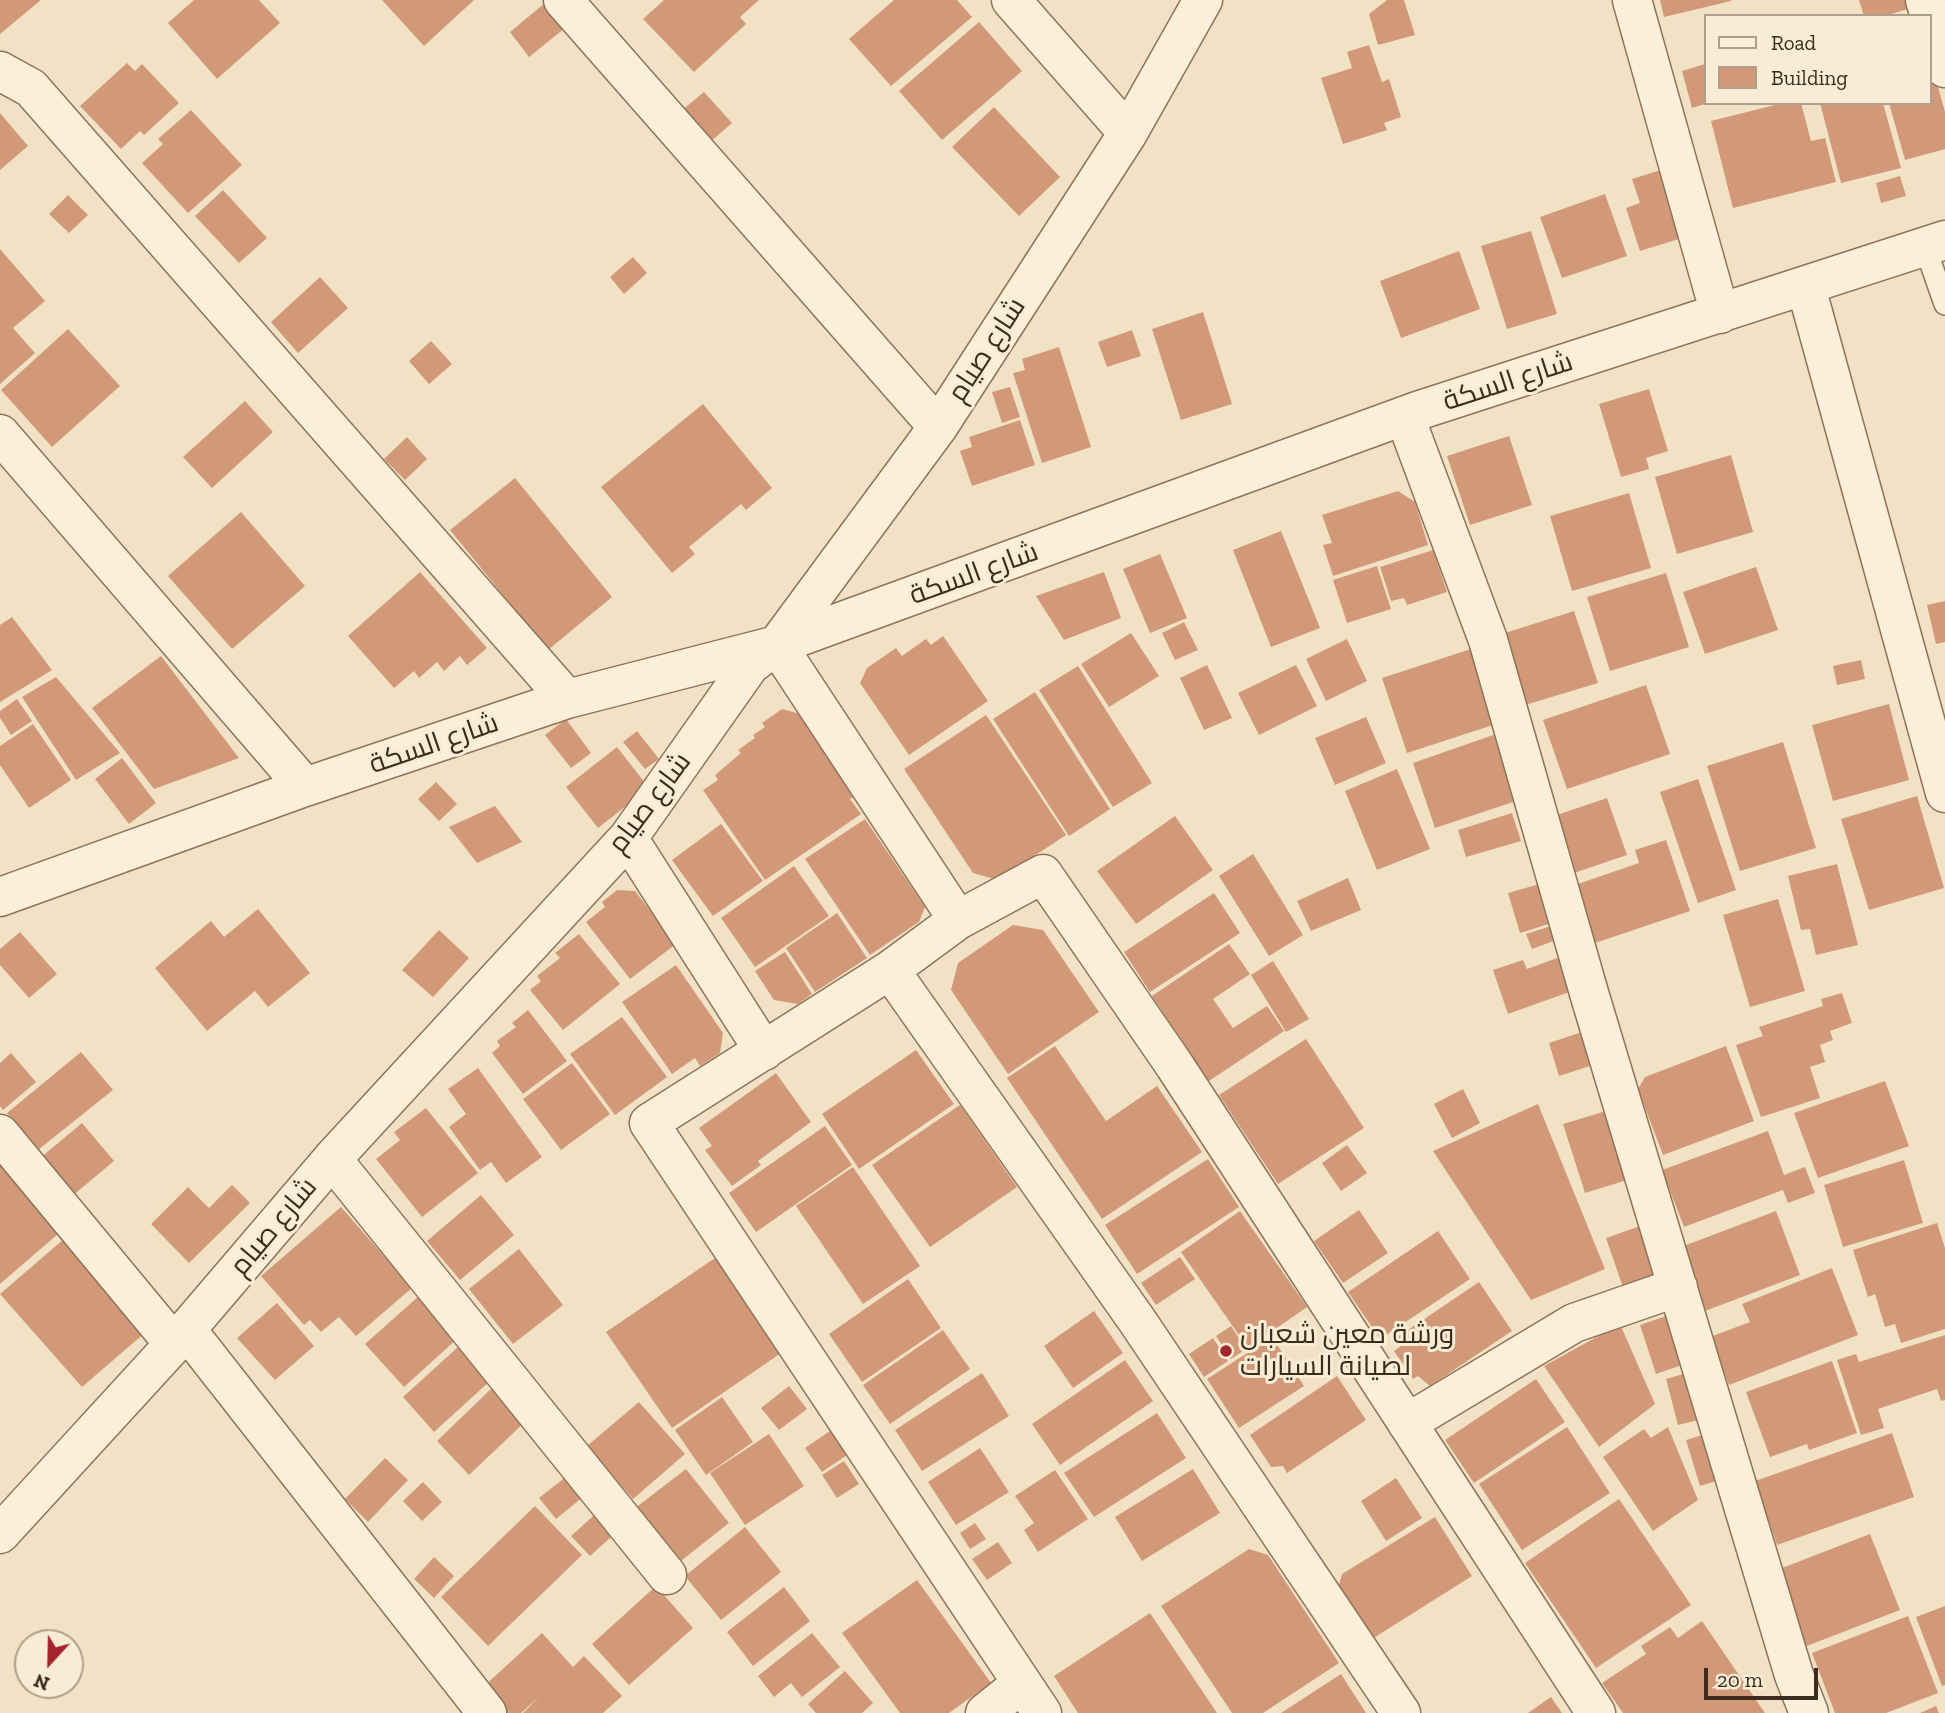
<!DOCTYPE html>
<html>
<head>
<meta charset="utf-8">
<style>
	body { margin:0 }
	#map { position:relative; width:1945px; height:1713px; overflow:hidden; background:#f1e2c5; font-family:"Zilla Slab",serif }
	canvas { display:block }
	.legend { position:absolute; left:1704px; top:14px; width:228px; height:91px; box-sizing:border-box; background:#f8ecd5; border:2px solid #ad9f8c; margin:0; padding:9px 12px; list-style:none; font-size:21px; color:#3d2c1e }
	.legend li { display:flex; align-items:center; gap:14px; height:35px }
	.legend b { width:35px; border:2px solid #ad9f8c }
	.north { position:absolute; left:14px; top:1629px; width:70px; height:70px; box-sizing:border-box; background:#f8ecd5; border:2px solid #ad9f8c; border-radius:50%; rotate:202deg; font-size:19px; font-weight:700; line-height:28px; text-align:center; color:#3d2c1e }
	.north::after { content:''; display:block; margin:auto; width:24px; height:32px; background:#a2252c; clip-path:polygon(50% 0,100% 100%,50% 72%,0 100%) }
	.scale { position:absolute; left:1704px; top:1668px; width:114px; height:32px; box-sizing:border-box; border:4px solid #3d2c1e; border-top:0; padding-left:9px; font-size:21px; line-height:24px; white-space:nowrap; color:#3d2c1e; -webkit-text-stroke:5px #f8ecd5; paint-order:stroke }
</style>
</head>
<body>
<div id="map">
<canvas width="1945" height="1713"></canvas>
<ul class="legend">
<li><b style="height:9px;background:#fbefd9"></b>Road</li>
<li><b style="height:19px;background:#d29978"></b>Building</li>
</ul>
<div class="north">N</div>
<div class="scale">20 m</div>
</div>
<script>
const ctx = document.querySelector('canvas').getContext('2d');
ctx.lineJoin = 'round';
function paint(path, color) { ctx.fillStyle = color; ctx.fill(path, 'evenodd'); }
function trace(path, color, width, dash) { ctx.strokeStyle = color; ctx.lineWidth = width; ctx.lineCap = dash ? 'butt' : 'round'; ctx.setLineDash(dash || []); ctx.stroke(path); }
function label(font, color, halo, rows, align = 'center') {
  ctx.font = font + ' "Zilla Slab",Cairo,serif'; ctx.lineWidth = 6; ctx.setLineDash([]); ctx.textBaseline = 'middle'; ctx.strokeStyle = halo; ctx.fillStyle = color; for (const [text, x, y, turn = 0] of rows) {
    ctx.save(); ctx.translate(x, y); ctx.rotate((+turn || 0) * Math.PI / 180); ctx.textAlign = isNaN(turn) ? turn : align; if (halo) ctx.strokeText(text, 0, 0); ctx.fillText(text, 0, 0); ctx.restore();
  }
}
const building = new Path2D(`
	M 0,0 L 41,0 L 0,34 Z
	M 194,0 L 259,0 L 280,23 L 217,79 L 168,23 Z
	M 382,0 L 474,0 L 424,46 Z
	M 664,0 L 759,0 L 740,17 L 746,24 L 694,72 L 643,19 Z
	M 894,0 L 957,0 L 972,17 L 891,86 L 849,39 Z
	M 1387,0 L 1404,0 L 1415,35 L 1378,45 L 1369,14 Z
	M 1660,0 L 1731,0 L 1731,1 L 1664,17 Z
	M 1859,0 L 1912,0 L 1914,7 L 1885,16 L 1864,16 Z
	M 545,3 L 565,28 L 529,57 L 510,32 Z
	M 979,22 L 1022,71 L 942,140 L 899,91 Z
	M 1369,45 L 1382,82 L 1389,79 L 1401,117 L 1384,123 L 1387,130 L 1343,144 L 1321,78 L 1352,68 L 1347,52 Z
	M 1930,58 L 1945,112 L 1945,149 L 1905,160 L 1889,103 L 1929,103 Z
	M 127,63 L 135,71 L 142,64 L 179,103 L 144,135 L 140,131 L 121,149 L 80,106 Z
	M 1705,64 L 1705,104 L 1692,108 L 1682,71 Z
	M 704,92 L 732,123 L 709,143 L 681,111 Z
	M 1783,103 L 1801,103 L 1811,141 L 1825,138 L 1836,182 L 1733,208 L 1711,121 Z
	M 1820,103 L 1883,103 L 1901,168 L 1841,183 Z
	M 994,107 L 1060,177 L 1019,216 L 952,147 Z
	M 191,110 L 242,165 L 188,213 L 142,163 L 163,144 L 158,139 Z
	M 0,113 L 28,146 L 0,170 Z
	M 1664,169 L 1685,237 L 1640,251 L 1626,208 L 1640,203 L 1632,179 Z
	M 1900,176 L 1906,196 L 1881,203 L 1876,183 Z
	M 223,190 L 267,238 L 239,263 L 195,216 Z
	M 1605,194 L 1627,256 L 1562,278 L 1540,217 Z
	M 68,195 L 88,215 L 69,233 L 49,214 Z
	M 1531,231 L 1557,314 L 1507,329 L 1481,246 Z
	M 0,249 L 45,301 L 13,328 L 35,353 L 0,384 Z
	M 1459,251 L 1480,309 L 1401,338 L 1380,281 Z
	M 633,257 L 647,273 L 624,294 L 610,277 Z
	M 320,277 L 348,308 L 298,353 L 271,322 Z
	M 1203,312 L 1232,404 L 1181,420 L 1152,329 Z
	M 68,329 L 120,386 L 52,447 L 1,390 Z
	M 1132,330 L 1141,356 L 1107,367 L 1098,342 Z
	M 431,341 L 452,364 L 429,384 L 409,361 Z
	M 1059,347 L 1091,447 L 1042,463 L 1013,373 L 1025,370 L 1022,359 Z
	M 1010,387 L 1020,417 L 1002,423 L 992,392 Z
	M 1649,389 L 1668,451 L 1646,458 L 1649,469 L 1621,477 L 1599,404 Z
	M 245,401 L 273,432 L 212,488 L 183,457 Z
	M 703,404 L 772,488 L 746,510 L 741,504 L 689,547 L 695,554 L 672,573 L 601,487 Z
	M 1020,420 L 1035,465 L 972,486 L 960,451 L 972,447 L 969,437 Z
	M 1509,436 L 1532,505 L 1470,525 L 1447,456 Z
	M 407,437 L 427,459 L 405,480 L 384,459 Z
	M 1731,455 L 1753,532 L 1677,554 L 1655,477 Z
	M 515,478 L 612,597 L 548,650 L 450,530 Z
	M 1398,491 L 1415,502 L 1428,545 L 1333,576 L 1323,545 L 1332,543 L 1322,515 Z
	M 1629,493 L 1651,568 L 1572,591 L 1550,516 Z
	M 241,512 L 305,586 L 232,649 L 168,576 Z
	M 1281,531 L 1320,628 L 1271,647 L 1233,550 Z
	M 1433,550 L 1447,592 L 1407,605 L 1404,598 L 1391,601 L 1380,567 Z
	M 1160,554 L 1187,618 L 1150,633 L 1123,569 Z
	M 1377,566 L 1391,609 L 1347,623 L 1333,580 Z
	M 1756,567 L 1778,630 L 1705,654 L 1683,592 Z
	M 420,572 L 487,648 L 467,665 L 460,656 L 444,671 L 437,662 L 419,678 L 414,671 L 394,688 L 348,636 Z
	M 1104,572 L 1121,618 L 1064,640 L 1036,596 Z
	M 1666,573 L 1689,647 L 1610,671 L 1587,597 Z
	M 1945,601 L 1945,642 L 1936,644 L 1927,605 Z
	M 1574,611 L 1598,683 L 1525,705 L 1502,634 Z
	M 12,617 L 52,670 L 0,702 L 0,625 Z
	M 1184,622 L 1198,650 L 1175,660 L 1162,633 Z
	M 1131,633 L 1159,676 L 1109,707 L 1081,664 Z
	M 943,636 L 988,701 L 909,755 L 860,683 L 867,668 L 896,648 L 902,656 L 926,639 L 931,645 Z
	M 1347,639 L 1367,681 L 1326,701 L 1306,659 Z
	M 1471,649 L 1496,724 L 1407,753 L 1382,678 Z
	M 161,656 L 239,758 L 154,789 L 92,708 Z
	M 1861,660 L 1865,679 L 1837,685 L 1833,666 Z
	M 1207,665 L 1232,718 L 1204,730 L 1180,678 Z
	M 1296,665 L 1317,706 L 1259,735 L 1238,693 Z
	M 1078,666 L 1152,783 L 1113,807 L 1039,690 Z
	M 56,677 L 120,753 L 76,780 L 22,697 Z
	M 1646,685 L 1670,754 L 1567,789 L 1543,720 Z
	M 1035,692 L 1110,809 L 1069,836 L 993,719 Z
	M 17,699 L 32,721 L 11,735 L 0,718 L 0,711 Z
	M 1889,704 L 1909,780 L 1833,801 L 1812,725 Z
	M 782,709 L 800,714 L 857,795 L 850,799 L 861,814 L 765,880 L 703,790 L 718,780 L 715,775 L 741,753 L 738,750 L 755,738 L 753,735 L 765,727 L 762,723 Z
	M 986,715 L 1066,835 L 998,880 L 973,873 L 904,769 Z
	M 1366,717 L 1386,763 L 1335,785 L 1315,738 Z
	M 566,719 L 591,753 L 571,768 L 545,735 Z
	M 33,724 L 71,780 L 29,808 L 0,765 L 0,746 Z
	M 637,731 L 659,759 L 645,769 L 623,742 Z
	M 1496,734 L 1519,800 L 1435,828 L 1413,763 Z
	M 1783,742 L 1816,848 L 1740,871 L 1707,766 Z
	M 617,747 L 649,788 L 598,828 L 566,787 Z
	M 122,758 L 156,803 L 129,824 L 95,779 Z
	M 1397,769 L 1430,849 L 1377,870 L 1345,791 Z
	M 1698,779 L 1736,890 L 1698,903 L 1660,792 Z
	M 436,782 L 457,804 L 439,821 L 418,799 Z
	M 1917,796 L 1944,888 L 1869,910 L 1841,819 Z
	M 1607,798 L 1627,855 L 1574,873 L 1554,816 Z
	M 495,806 L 522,842 L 477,863 L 449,827 Z
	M 1512,813 L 1521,841 L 1466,857 L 1458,830 Z
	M 1175,816 L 1213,870 L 1136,924 L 1097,871 Z
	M 865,819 L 925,907 L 919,922 L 870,955 L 805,859 Z
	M 721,824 L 763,881 L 713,916 L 672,860 Z
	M 1666,840 L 1690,911 L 1595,943 L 1575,885 L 1639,863 L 1635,850 Z
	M 1253,854 L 1303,935 L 1269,956 L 1219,876 Z
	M 1837,864 L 1858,945 L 1816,955 L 1810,929 L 1801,930 L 1788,876 Z
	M 794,866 L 829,916 L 755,967 L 721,918 Z
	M 1348,878 L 1361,910 L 1311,931 L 1297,901 Z
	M 1543,883 L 1555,922 L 1520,933 L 1508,893 Z
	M 617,890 L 635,891 L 676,944 L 630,979 L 586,922 L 605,907 L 602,902 Z
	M 1214,893 L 1240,933 L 1150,992 L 1124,952 Z
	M 1778,899 L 1805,991 L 1750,1007 L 1723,915 Z
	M 258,909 L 310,973 L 268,1007 L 255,991 L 207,1031 L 155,968 L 211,921 L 224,937 Z
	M 837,913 L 867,958 L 815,992 L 786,948 Z
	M 1013,925 L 1043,930 L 1099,1012 L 1008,1074 L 951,990 L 958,963 Z
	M 1554,925 L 1559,939 L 1532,949 L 1526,934 Z
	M 439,930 L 469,958 L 433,997 L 402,970 Z
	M 20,932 L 57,974 L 29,998 L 0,965 L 0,949 Z
	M 579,934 L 620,984 L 563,1030 L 530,990 L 541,981 L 537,976 L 560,958 L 555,953 Z
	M 1229,944 L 1250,974 L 1213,999 L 1233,1028 L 1267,1006 L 1284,1031 L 1209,1081 L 1152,996 Z
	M 785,952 L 812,994 L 798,1004 L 774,1000 L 755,971 Z
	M 1560,957 L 1572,991 L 1508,1014 L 1493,970 L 1523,960 L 1527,969 Z
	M 1273,961 L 1309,1019 L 1286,1032 L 1251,975 Z
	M 676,965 L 723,1033 L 720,1053 L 700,1066 L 695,1058 L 672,1074 L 622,1002 Z
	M 1842,993 L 1852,1023 L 1830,1031 L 1833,1040 L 1820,1045 L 1825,1062 L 1810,1067 L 1820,1098 L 1761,1117 L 1736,1045 L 1763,1036 L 1759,1027 L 1823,1006 L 1821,999 Z
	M 528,1010 L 567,1061 L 523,1094 L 492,1053 L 500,1046 L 497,1041 L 516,1027 L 512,1023 Z
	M 622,1017 L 667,1077 L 615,1115 L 570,1054 Z
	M 1585,1031 L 1596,1064 L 1559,1076 L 1549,1043 Z
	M 1306,1039 L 1364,1128 L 1278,1184 L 1219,1095 Z
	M 1055,1046 L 1106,1121 L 1157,1086 L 1202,1152 L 1102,1219 L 1007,1078 Z
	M 1726,1046 L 1754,1121 L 1663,1155 L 1638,1089 L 1645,1077 Z
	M 916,1050 L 954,1104 L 859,1169 L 822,1114 Z
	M 81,1052 L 113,1090 L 38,1150 L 7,1113 Z
	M 11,1053 L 36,1082 L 3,1110 L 0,1106 L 0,1063 Z
	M 572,1063 L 610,1114 L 561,1150 L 523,1099 Z
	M 478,1068 L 542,1157 L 506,1183 L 491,1162 L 480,1170 L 449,1127 L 466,1114 L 448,1089 Z
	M 776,1073 L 811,1122 L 758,1161 L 761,1165 L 732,1186 L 705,1150 L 712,1146 L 699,1128 Z
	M 1885,1081 L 1909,1146 L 1818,1178 L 1794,1113 Z
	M 1463,1089 L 1480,1123 L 1452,1138 L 1434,1104 Z
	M 1538,1104 L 1605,1269 L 1531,1300 L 1433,1151 Z
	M 960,1105 L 1017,1187 L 930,1247 L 872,1165 Z
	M 426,1108 L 478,1173 L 422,1217 L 376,1159 L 400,1140 L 394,1132 Z
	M 1606,1111 L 1627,1180 L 1585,1193 L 1563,1124 Z
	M 82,1123 L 114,1161 L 71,1197 L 39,1159 Z
	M 825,1126 L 852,1165 L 756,1232 L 729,1193 Z
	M 1768,1131 L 1784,1175 L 1805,1167 L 1815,1193 L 1788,1203 L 1783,1190 L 1684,1227 L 1662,1170 Z
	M 1347,1145 L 1367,1173 L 1341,1191 L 1322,1163 Z
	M 1208,1159 L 1239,1207 L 1137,1274 L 1105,1225 Z
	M 1904,1160 L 1923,1223 L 1843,1247 L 1824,1185 Z
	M 0,1164 L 58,1234 L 0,1284 Z
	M 853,1167 L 920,1266 L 863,1304 L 796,1206 Z
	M 232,1185 L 250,1203 L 189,1263 L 151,1224 L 188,1187 L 209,1208 Z
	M 481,1195 L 514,1235 L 460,1280 L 427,1241 Z
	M 341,1207 L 412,1288 L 356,1336 L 339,1317 L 321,1332 L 310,1320 L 304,1325 L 261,1276 Z
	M 1359,1210 L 1388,1253 L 1343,1283 L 1314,1241 Z
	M 1240,1211 L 1307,1307 L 1248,1348 L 1181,1252 Z
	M 1776,1211 L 1800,1275 L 1705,1311 L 1681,1247 Z
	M 1937,1223 L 1945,1248 L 1945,1329 L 1901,1343 L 1895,1324 L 1885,1327 L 1875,1294 L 1868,1297 L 1853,1250 Z
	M 1640,1226 L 1662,1287 L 1627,1299 L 1606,1238 Z
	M 1438,1231 L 1470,1279 L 1380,1339 L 1348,1292 Z
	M 65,1238 L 147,1331 L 82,1387 L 0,1294 Z
	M 519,1249 L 563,1305 L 513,1344 L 469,1289 Z
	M 718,1256 L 784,1351 L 672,1428 L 606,1332 Z
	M 1180,1257 L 1195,1279 L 1156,1305 L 1141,1283 Z
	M 1832,1268 L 1858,1335 L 1729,1385 L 1710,1337 L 1750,1322 L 1742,1304 Z
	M 908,1279 L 941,1328 L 862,1382 L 829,1334 Z
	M 1479,1282 L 1512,1331 L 1430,1386 L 1418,1376 L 1413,1379 L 1394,1351 L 1401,1346 L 1396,1338 Z
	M 419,1296 L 458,1338 L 404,1387 L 365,1344 Z
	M 277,1303 L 314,1346 L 275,1380 L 237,1338 Z
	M 1094,1311 L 1123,1353 L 1073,1388 L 1044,1346 Z
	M 1669,1315 L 1685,1364 L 1656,1374 L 1640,1325 Z
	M 1620,1324 L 1655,1404 L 1599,1447 L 1544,1366 Z
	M 1231,1326 L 1246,1349 L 1231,1359 L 1216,1336 Z
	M 943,1330 L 970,1369 L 890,1424 L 863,1385 Z
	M 1945,1335 L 1945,1400 L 1941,1401 L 1937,1389 L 1878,1409 L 1884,1428 L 1861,1435 L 1837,1360 L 1856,1354 L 1859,1362 Z
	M 1272,1337 L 1304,1386 L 1239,1428 L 1207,1379 Z
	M 1213,1338 L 1228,1361 L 1204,1377 L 1189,1354 Z
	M 458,1347 L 490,1381 L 434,1432 L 403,1397 Z
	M 1125,1360 L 1153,1401 L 1060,1465 L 1032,1424 Z
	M 1832,1361 L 1857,1433 L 1809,1450 L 1807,1444 L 1770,1457 L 1746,1392 Z
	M 1690,1372 L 1703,1419 L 1678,1425 L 1666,1379 Z
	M 982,1373 L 1009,1416 L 922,1471 L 895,1430 Z
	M 1337,1376 L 1366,1420 L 1287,1473 L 1283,1466 L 1271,1467 L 1250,1435 Z
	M 1536,1379 L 1565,1422 L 1474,1483 L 1445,1440 Z
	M 495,1385 L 528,1419 L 469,1475 L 437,1441 Z
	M 789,1386 L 807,1409 L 779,1430 L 761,1408 Z
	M 722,1397 L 753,1442 L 706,1475 L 675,1430 Z
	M 639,1402 L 685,1454 L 633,1499 L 587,1446 Z
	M 1157,1413 L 1186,1458 L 1094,1517 L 1064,1473 Z
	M 1567,1427 L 1610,1493 L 1522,1550 L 1479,1484 Z
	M 1668,1427 L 1698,1500 L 1653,1531 L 1603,1457 L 1644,1429 L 1651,1438 Z
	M 830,1431 L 847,1455 L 822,1472 L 805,1448 Z
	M 1709,1433 L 1723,1479 L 1700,1486 L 1686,1440 Z
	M 1892,1433 L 1914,1497 L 1777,1545 L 1755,1481 Z
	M 769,1434 L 804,1486 L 745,1525 L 710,1473 Z
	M 980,1448 L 1009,1492 L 956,1525 L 928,1482 Z
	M 385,1458 L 408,1480 L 368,1522 L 345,1499 Z
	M 844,1461 L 859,1484 L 837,1498 L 822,1475 Z
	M 686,1469 L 729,1523 L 677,1564 L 634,1509 Z
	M 1193,1469 L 1220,1513 L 1142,1561 L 1115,1517 Z
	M 1055,1470 L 1088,1519 L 1038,1552 L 1024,1530 L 1034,1523 L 1015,1496 Z
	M 572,1472 L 589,1492 L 556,1519 L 539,1498 Z
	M 1396,1478 L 1422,1518 L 1386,1541 L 1361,1501 Z
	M 423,1482 L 442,1502 L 422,1521 L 403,1501 Z
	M 1619,1499 L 1691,1605 L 1596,1668 L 1525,1563 Z
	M 535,1506 L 582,1555 L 488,1646 L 441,1597 Z
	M 601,1509 L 619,1530 L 590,1556 L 571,1536 Z
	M 1435,1517 L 1472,1576 L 1372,1639 L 1339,1585 L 1342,1574 Z
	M 975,1523 L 986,1539 L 970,1549 L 960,1533 Z
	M 745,1527 L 781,1572 L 721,1620 L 685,1576 Z
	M 1870,1534 L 1900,1610 L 1799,1649 L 1777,1570 Z
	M 998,1542 L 1012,1563 L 987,1580 L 972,1559 Z
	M 1249,1549 L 1268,1555 L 1339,1663 L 1263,1713 L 1232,1713 L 1161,1606 Z
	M 434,1557 L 454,1576 L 434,1598 L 414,1579 Z
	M 917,1580 L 991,1683 L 949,1713 L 900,1713 L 842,1633 Z
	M 656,1586 L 693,1628 L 629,1685 L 592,1644 Z
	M 784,1587 L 810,1621 L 753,1666 L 727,1632 Z
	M 1945,1606 L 1945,1685 L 1942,1686 L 1916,1617 Z
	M 1150,1613 L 1217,1713 L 1078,1713 L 1054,1676 Z
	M 1908,1616 L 1938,1693 L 1886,1713 L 1835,1713 L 1812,1653 Z
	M 1702,1621 L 1765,1713 L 1623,1713 L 1602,1683 L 1646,1654 L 1641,1646 L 1670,1627 L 1678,1638 Z
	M 542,1633 L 573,1667 L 584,1656 L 622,1696 L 603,1713 L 523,1713 L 540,1696 L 521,1713 L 503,1713 L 481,1689 Z
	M 812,1633 L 840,1667 L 802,1697 L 791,1683 L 774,1697 L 758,1676 Z
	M 845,1671 L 873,1703 L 862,1713 L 816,1713 L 808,1704 Z
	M 1341,1674 L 1366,1713 L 1281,1713 Z
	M 1551,1697 L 1562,1713 L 1528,1713 Z
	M 1936,1706 L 1939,1713 L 1920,1713 Z`);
const service = new Path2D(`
	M 1925,247 L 1945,304`);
const minor = new Path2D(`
	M 563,0 L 938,427
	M 1011,0 L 1128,133
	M 1632,0 L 1720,314
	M 1925,0 L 1945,68
	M 0,71 L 31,88 L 567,699
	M 1806,287 L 1945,793
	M 1405,417 L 1488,640 L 1589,993 L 1794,1675 L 1809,1713
	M 0,434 L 305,787
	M 777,645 L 958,920 L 890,970 L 1136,1319 L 1401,1713
	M 628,838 L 764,1051
	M 0,897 L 305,787 L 567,699 L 777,645 L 1417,411 L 1945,240
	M 958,920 L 1043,874 L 1175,1066 L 1596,1713
	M 890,970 L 649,1123 L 1042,1713
	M 0,1134 L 174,1344
	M 332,1159 L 667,1575
	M 186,1329 L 487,1713
	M 1407,1423 L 1574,1323 L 1678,1287
	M 0,1534 L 174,1344 L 332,1159 L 628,838 L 750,665 L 777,645 L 938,427 L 1128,133 L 1203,0
	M 985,1713 L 1021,1684`);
const markers = [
	[1226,1351,7,"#a2252c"]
];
const streetNames = [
	["شارع صيام",987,350,-57],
	["شارع السكة",1508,382,-18],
	["شارع السكة",974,574,-20],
	["شارع السكة",434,744,-19],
	["شارع صيام",650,803,-53],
	["شارع صيام",274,1227,-50]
];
const poiNames = [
	["ورشة معين شعبان",1240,1335],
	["لصيانة السيارات",1240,1367]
];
paint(building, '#d29978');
trace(service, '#8e7359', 24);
trace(minor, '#8e7359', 41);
trace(service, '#fbefd9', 21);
trace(minor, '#fbefd9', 38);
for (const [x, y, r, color] of markers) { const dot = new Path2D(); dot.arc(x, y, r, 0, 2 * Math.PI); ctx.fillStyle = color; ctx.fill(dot); trace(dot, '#f8ecd5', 2.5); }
label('28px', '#3d2c1e', '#f8ecd5', streetNames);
label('28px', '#3d2c1e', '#f8ecd5', poiNames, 'left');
</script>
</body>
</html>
